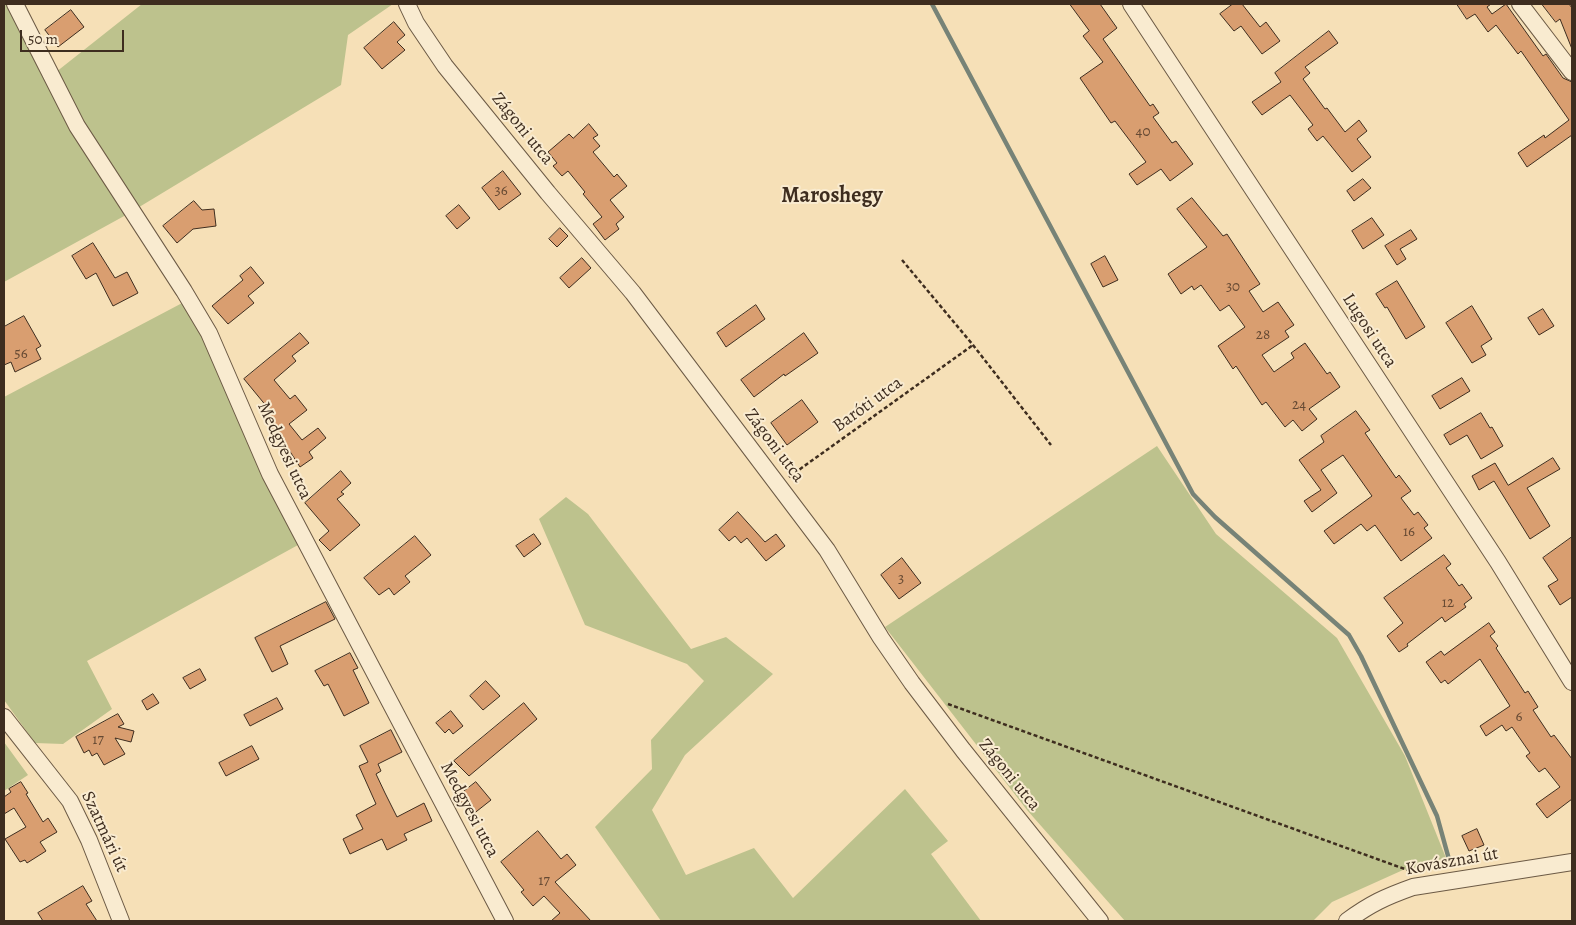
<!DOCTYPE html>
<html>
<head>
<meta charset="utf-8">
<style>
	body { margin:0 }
	#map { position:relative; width:1576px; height:925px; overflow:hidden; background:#f6e0b7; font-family:Alegreya,serif }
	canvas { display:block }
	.frame { position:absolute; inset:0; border:5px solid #3e2d1f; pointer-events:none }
	.scale { position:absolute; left:20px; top:30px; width:104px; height:22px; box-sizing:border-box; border:2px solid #3e2d1f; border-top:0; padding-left:6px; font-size:15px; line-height:18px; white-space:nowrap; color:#3e2d1f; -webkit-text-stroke:4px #f9ebd0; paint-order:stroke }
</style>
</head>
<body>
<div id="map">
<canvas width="1576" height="925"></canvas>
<div class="frame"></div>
<div class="scale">50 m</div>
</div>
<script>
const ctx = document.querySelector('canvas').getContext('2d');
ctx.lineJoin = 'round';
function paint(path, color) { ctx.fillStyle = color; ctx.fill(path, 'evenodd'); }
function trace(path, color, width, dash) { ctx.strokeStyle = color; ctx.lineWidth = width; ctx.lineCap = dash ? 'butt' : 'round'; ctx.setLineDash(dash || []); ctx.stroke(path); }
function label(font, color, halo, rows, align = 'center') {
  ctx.font = font + ' Alegreya,serif'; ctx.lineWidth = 4; ctx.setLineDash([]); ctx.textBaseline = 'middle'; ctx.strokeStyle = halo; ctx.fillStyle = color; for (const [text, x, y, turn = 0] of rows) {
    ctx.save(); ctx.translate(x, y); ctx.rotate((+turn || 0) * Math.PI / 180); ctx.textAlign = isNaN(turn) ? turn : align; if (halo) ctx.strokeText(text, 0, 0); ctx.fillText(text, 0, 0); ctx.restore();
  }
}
const green = new Path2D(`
	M 4,4 L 11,4 L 51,76 L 142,4 L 393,4 L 348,35 L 341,85 L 126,215 L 4,282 Z
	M 186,301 L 298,545 L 87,661 L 112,709 L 63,744 L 35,743 L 4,700 L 4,397 Z
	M 1157,446 L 1216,534 L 1337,638 L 1405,756 L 1448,863 L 1403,870 L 1332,902 L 1313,921 L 1125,921 L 1027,810 L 885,627 Z
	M 566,497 L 588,514 L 691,649 L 726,637 L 773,674 L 685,755 L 652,810 L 686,875 L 754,848 L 793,898 L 905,789 L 948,841 L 931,854 L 981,921 L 661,921 L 595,827 L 652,769 L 651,740 L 704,681 L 687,664 L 585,625 L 539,519 Z
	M 4,742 L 28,775 L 4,791 Z`);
const stream = new Path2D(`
	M 932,4 L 1193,494 L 1215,517 L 1349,635 L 1361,656 L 1437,816 L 1450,863`);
const building = new Path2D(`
	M 1070,4 L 1100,4 L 1117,28 L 1103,39 L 1150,106 L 1153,104 L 1159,113 L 1153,117 L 1172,143 L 1176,141 L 1193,164 L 1170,181 L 1161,169 L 1137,185 L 1129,174 L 1146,162 L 1115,121 L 1111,123 L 1080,78 L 1103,62 L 1083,36 L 1089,31 Z
	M 1233,4 L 1242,4 L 1260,27 L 1266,22 L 1280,41 L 1262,54 L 1241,26 L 1234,31 L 1220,14 Z
	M 1457,4 L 1491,4 L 1487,7 L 1492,14 L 1506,4 L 1543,56 L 1546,54 L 1563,78 L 1572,82 L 1572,135 L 1527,167 L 1518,153 L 1544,135 L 1545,138 L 1569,120 L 1521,51 L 1518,54 L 1496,25 L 1488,32 L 1475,14 L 1467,19 Z
	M 1542,4 L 1569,4 L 1572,8 L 1572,49 L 1560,19 L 1556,22 Z
	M 71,10 L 84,27 L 58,47 L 45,30 Z
	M 394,22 L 405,35 L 397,42 L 405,50 L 382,69 L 364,48 Z
	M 1329,31 L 1338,43 L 1305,67 L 1310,73 L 1303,79 L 1325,109 L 1327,108 L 1345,132 L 1359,120 L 1367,131 L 1357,139 L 1371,157 L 1352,172 L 1323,136 L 1317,141 L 1308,129 L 1313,125 L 1290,95 L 1262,115 L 1252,102 L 1281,82 L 1275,73 Z
	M 589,124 L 598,135 L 593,138 L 600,146 L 593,152 L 614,177 L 617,174 L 627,186 L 610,200 L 624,217 L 616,224 L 619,229 L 605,240 L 593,224 L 602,217 L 583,194 L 585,192 L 568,171 L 562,176 L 553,166 L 557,163 L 548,152 L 569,134 L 573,138 Z
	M 503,171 L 521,194 L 499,210 L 482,188 Z
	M 1363,179 L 1371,188 L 1354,201 L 1347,191 Z
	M 1192,198 L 1223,236 L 1227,234 L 1260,284 L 1249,291 L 1263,312 L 1278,302 L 1294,325 L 1285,331 L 1289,337 L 1262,355 L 1274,372 L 1294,358 L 1291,353 L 1305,343 L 1327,374 L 1330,372 L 1340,387 L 1309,409 L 1317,419 L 1302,431 L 1293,420 L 1285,427 L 1266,402 L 1262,405 L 1236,366 L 1233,369 L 1218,346 L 1245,327 L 1229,305 L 1220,311 L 1201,285 L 1194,290 L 1192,286 L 1181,294 L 1168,274 L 1207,247 L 1177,209 Z
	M 194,201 L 202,210 L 214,209 L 216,226 L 193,229 L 177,243 L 163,226 Z
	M 459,205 L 470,218 L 457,229 L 446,216 Z
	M 1372,218 L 1384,235 L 1363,249 L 1352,231 Z
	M 560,228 L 568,236 L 557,247 L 549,239 Z
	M 1411,230 L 1417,239 L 1400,249 L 1406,259 L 1397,265 L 1385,246 Z
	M 93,243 L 115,278 L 127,272 L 138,293 L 113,306 L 96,273 L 86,279 L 72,256 Z
	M 1105,256 L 1118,280 L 1103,287 L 1091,264 Z
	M 582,258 L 591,268 L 569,288 L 560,278 Z
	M 251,267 L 264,283 L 248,296 L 254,303 L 228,324 L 212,306 L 243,280 L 240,276 Z
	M 1397,281 L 1425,327 L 1406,339 L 1387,307 L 1385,308 L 1376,294 Z
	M 756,305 L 765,319 L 726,347 L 717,333 Z
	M 1472,306 L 1492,339 L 1481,346 L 1486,355 L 1472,363 L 1446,323 Z
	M 1543,309 L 1554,326 L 1539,335 L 1528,318 Z
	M 24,316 L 41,346 L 36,349 L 41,359 L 15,372 L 11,362 L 4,365 L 4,327 Z
	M 300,333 L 309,343 L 292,356 L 296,361 L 274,380 L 290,399 L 295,395 L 307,410 L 289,424 L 302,440 L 318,428 L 326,438 L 309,452 L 313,458 L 300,467 L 289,450 L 264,419 L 272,413 L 244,379 Z
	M 804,333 L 818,353 L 785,376 L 784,374 L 754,397 L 741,380 Z
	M 1462,378 L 1470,391 L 1440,409 L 1432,396 Z
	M 802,400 L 818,422 L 787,445 L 771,423 Z
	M 1356,411 L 1370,430 L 1365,433 L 1396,478 L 1399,475 L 1411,491 L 1401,498 L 1414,515 L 1418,512 L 1428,525 L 1424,528 L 1432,538 L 1401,561 L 1375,525 L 1367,531 L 1361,524 L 1334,544 L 1324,531 L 1372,496 L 1343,455 L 1321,470 L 1337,493 L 1312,512 L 1304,501 L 1321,490 L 1299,460 L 1324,442 L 1321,436 Z
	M 1481,413 L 1490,428 L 1492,427 L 1503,446 L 1481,459 L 1467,435 L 1450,445 L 1444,435 Z
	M 1553,458 L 1560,469 L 1527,488 L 1550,526 L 1530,539 L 1494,481 L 1479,490 L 1472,476 L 1495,463 L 1508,485 Z
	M 341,471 L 351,483 L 341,492 L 344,494 L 337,499 L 360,525 L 330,551 L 319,540 L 329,531 L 305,503 Z
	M 738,512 L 765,542 L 776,534 L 785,546 L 766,561 L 747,538 L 741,543 L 735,536 L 729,541 L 719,530 Z
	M 534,534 L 541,544 L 524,557 L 516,546 Z
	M 415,536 L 431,555 L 405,576 L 410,582 L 394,595 L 389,588 L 379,595 L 364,578 Z
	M 1572,537 L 1572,597 L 1560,605 L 1548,586 L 1558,580 L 1543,558 Z
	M 1444,555 L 1451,564 L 1446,568 L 1459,586 L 1462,584 L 1472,598 L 1464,604 L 1466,607 L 1445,622 L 1442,617 L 1407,644 L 1408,646 L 1399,652 L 1387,636 L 1403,623 L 1384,598 Z
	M 902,558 L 921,583 L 899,599 L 881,575 Z
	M 326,602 L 335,619 L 280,646 L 288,664 L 272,672 L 255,638 Z
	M 1489,623 L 1495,632 L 1490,636 L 1498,646 L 1496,648 L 1525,693 L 1528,691 L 1538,707 L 1533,710 L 1551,737 L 1554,735 L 1572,759 L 1572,799 L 1547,818 L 1536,804 L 1560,787 L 1545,768 L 1539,772 L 1526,756 L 1530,753 L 1512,727 L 1506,731 L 1502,725 L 1486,736 L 1480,726 L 1510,706 L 1480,659 L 1448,684 L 1445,680 L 1441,683 L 1426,662 L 1441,651 L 1444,655 Z
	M 350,653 L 358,668 L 353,670 L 369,703 L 344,716 L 328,684 L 324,686 L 315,671 Z
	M 200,669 L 206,680 L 190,689 L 183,678 Z
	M 486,681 L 500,696 L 483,710 L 470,696 Z
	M 153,694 L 159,703 L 147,710 L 142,701 Z
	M 277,698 L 283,709 L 250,726 L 244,715 Z
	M 524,703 L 537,719 L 469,776 L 454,761 Z
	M 451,711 L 463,726 L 453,734 L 449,729 L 445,733 L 436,723 Z
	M 118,714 L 124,724 L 118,727 L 134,731 L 131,742 L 115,738 L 125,754 L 104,765 L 97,753 L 92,756 L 89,750 L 84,753 L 76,737 Z
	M 391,730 L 402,752 L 378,764 L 381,771 L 376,774 L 385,793 L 397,817 L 424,803 L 432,821 L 404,834 L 407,840 L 387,850 L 382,839 L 350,854 L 343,839 L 363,829 L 356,815 L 376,804 L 359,766 L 368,762 L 360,746 Z
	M 252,746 L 259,759 L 226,776 L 219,763 Z
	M 21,782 L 28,793 L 26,794 L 43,822 L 48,818 L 57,832 L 40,842 L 46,851 L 27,863 L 25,860 L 20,862 L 5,839 L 26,827 L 14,808 L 4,814 L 4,797 L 11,792 L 9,789 Z
	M 476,782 L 491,800 L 472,815 L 457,797 Z
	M 1477,829 L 1484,845 L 1469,851 L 1462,836 Z
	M 538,831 L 561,859 L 567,854 L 576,865 L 555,882 L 591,921 L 551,921 L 560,913 L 544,896 L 533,906 L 521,892 L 524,890 L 501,862 Z
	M 83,886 L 92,901 L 86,904 L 97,921 L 43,921 L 38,913 Z`);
const path = new Path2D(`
	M 902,260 L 973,345 L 1051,445
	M 789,477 L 973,345
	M 948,704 L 1413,872`);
const minor = new Path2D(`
	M 15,4 L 77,126 L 184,291 L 209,333 L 270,474 L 505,921
	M 407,4 L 416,23 L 445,66 L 548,193 L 633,293 L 827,550 L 881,638 L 912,683 L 963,750 L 1100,921
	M 1131,4 L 1498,562 L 1572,682
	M 1520,4 L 1572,72
	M 4,717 L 70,801 L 89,840 L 121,921
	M 1347,921 C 1370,904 1385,897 1413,887 L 1572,862`);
const numberNames = [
	["40",1143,132],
	["36",501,191],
	["30",1233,287],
	["28",1263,335],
	["56",21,354],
	["24",1299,405],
	["16",1409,532],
	["3",901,579],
	["12",1448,603],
	["6",1519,717],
	["17",98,740],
	["17",544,881]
];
const streetNames = [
	["Zágoni utca",522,129,51],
	["Lugosi utca",1369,331,57],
	["Baróti utca",868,405,-36],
	["Zágoni utca",774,446,53],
	["Medgyesi utca",284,451,65],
	["Zágoni utca",1009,775,51],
	["Medgyesi utca",469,810,62],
	["Szatmári út",104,832,65],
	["Kovásznai út",1452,862,-10]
];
const districtNames = [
	["Maroshegy",832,197]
];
paint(green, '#bdc28d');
trace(stream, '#778377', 4.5);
paint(building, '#d99e70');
trace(building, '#3e2d1f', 1);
trace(minor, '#6c5a45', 18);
trace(path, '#3e2d1f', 2.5, [4, 2.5]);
trace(minor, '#f9ebd0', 16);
label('15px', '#654933', null, numberNames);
label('18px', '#3e2d1f', '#f9ebd0', streetNames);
label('bold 22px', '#3e2d1f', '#f9ebd0', districtNames);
</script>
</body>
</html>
